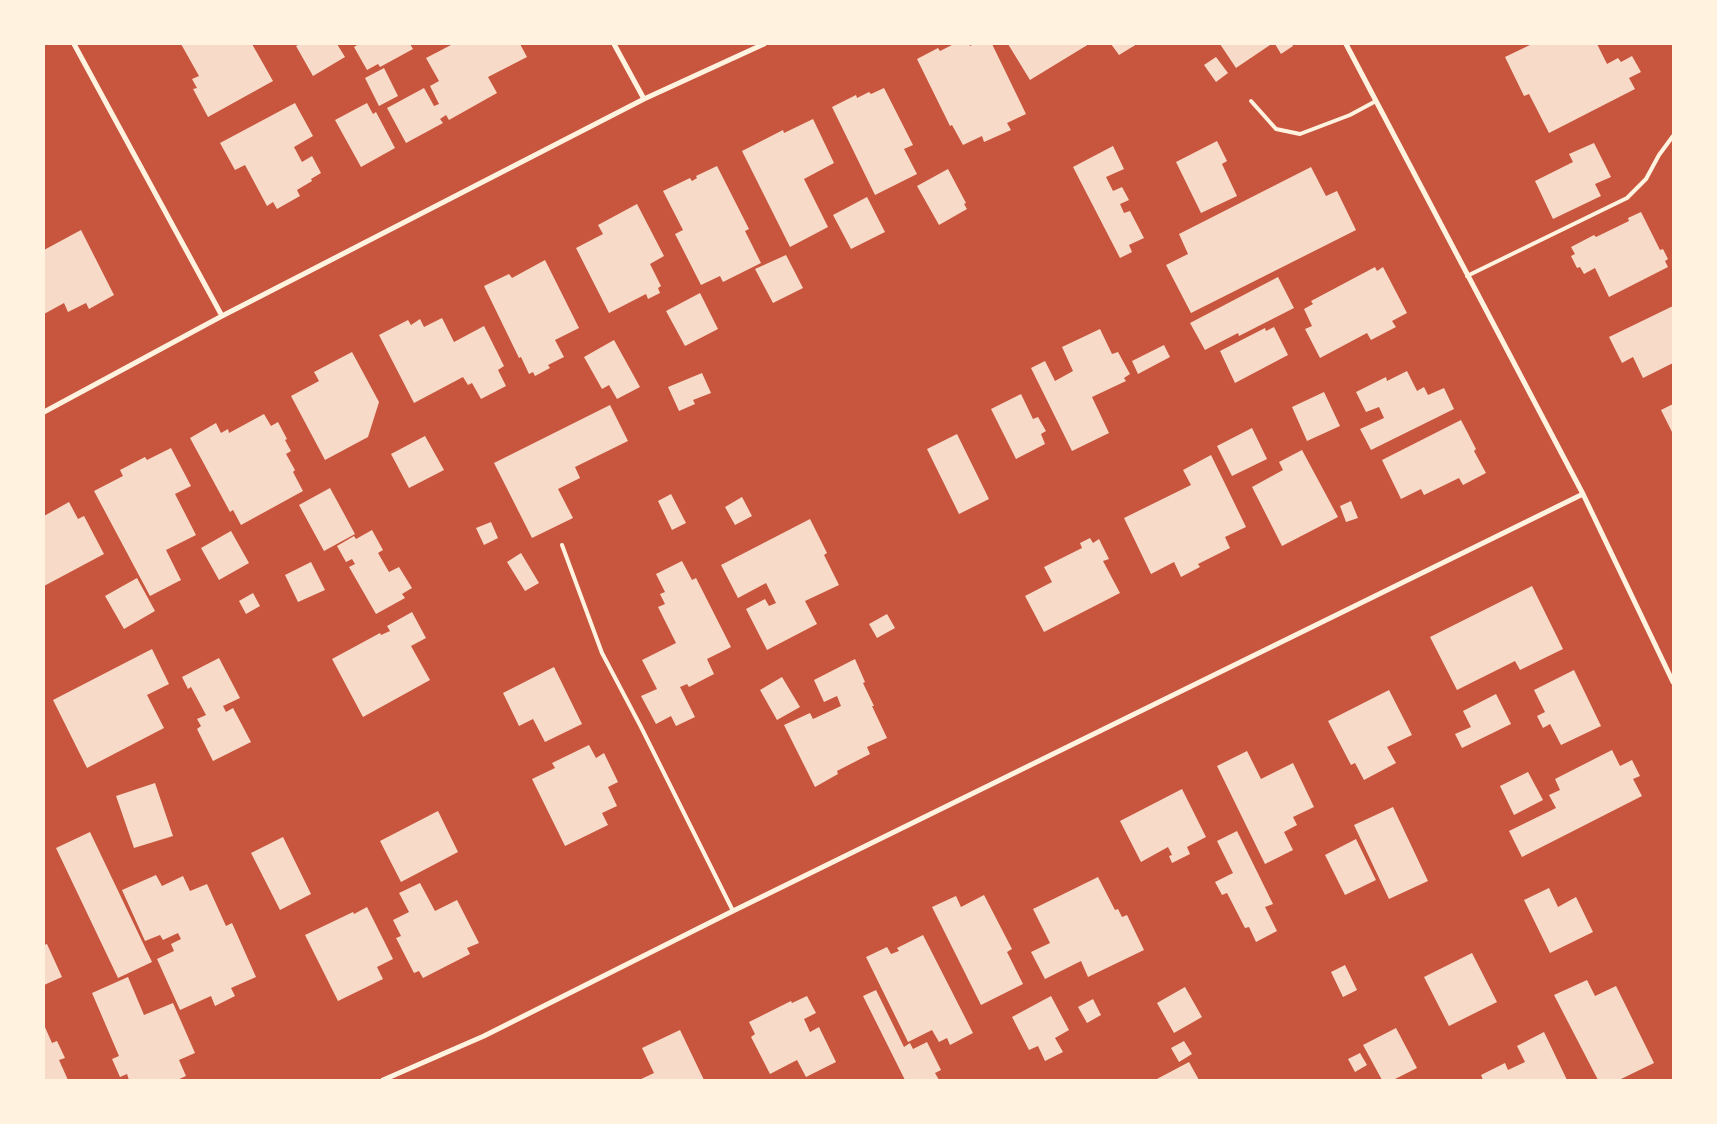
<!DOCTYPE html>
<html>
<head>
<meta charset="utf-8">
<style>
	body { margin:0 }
	#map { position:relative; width:1717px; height:1124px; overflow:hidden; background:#c8553d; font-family:"Nunito Sans",sans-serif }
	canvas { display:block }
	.frame { position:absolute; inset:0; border:45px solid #fff3e0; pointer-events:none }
</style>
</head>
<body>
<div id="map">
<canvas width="1717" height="1124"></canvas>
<div class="frame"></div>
</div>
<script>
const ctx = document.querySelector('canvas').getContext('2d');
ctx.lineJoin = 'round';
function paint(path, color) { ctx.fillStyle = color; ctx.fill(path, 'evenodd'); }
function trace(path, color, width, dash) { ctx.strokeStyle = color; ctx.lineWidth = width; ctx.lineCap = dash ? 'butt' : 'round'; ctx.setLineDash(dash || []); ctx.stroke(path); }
const building = new Path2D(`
	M 181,44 L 252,44 L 273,81 L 208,117 L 193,89 L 197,88 L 192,79 L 199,76 Z
	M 300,44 L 337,44 L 345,57 L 313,76 L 296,46 Z
	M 359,44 L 410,44 L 413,49 L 380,67 L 378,64 L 367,70 L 354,47 Z
	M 453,44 L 520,44 L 527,57 L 488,77 L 497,93 L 449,120 L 446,115 L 440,119 L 443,123 L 406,143 L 387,108 L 424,88 L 434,106 L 439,104 L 430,86 L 439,81 L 426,58 Z
	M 954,44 L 969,44 L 970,46 L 974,44 L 992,44 L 1026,114 L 1007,123 L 1011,130 L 984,142 L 982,136 L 963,145 L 952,125 L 950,126 L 917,59 L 938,48 L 940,51 Z
	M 1008,44 L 1089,44 L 1030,80 Z
	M 1111,44 L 1137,44 L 1119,55 Z
	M 1220,44 L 1269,44 L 1270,45 L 1236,68 Z
	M 1275,44 L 1292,44 L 1293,46 L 1281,54 Z
	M 1532,44 L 1597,44 L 1607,64 L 1618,58 L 1621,62 L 1632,56 L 1641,72 L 1629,78 L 1635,89 L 1549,133 L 1529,94 L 1524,96 L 1505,57 Z
	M 1216,57 L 1228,73 L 1216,82 L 1204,65 Z
	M 384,68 L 398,96 L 379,106 L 365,78 Z
	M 884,88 L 913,145 L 904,149 L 917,174 L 875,195 L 832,107 L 856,95 L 857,98 L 869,92 L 871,94 Z
	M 295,103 L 313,136 L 294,147 L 302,162 L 312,156 L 321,173 L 311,179 L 312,181 L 297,190 L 300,196 L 277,209 L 273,202 L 267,206 L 245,165 L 235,170 L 220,143 Z
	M 367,103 L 373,114 L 376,112 L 395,148 L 361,167 L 335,120 Z
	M 813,119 L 834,163 L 804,179 L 828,227 L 790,247 L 742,151 L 783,130 L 784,133 Z
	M 1217,141 L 1227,161 L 1222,164 L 1237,196 L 1201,213 L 1176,162 Z
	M 1594,143 L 1611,177 L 1595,184 L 1601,196 L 1553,219 L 1535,181 L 1573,162 L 1569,154 Z
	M 1113,146 L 1124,169 L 1106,177 L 1113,191 L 1122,187 L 1129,200 L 1120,204 L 1124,213 L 1130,211 L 1144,238 L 1129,245 L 1132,252 L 1120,258 L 1073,167 Z
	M 717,166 L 749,229 L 745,231 L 761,263 L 723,282 L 720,276 L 701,285 L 675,234 L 683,230 L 663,191 L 690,178 L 692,181 L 697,178 L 696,176 Z
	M 1311,167 L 1326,196 L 1337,191 L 1356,230 L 1191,313 L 1166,265 L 1188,254 L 1179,234 Z
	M 948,169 L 966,203 L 964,204 L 967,209 L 939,225 L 917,186 Z
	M 867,197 L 885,232 L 851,249 L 833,215 Z
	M 637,204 L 664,256 L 650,264 L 661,286 L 658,288 L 660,293 L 648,299 L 646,294 L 609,313 L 576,248 L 603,234 L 598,225 Z
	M 1641,212 L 1660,250 L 1663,249 L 1668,259 L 1665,261 L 1668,267 L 1609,297 L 1595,268 L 1584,274 L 1580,267 L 1577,268 L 1571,256 L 1575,254 L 1571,247 L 1594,235 L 1596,237 L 1629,221 L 1628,218 Z
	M 81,230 L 114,295 L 89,309 L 86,303 L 68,312 L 64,303 L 44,314 L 44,250 Z
	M 786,255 L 803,288 L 773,303 L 755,269 Z
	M 545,260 L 579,328 L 555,340 L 564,357 L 548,365 L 550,368 L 535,376 L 533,372 L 529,374 L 521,357 L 519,358 L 484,286 L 509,274 L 512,278 Z
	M 1375,267 L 1377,271 L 1383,267 L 1407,313 L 1392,321 L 1396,327 L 1371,340 L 1367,333 L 1320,358 L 1305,329 L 1312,326 L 1304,309 L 1313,304 L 1311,301 Z
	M 1278,277 L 1294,308 L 1239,336 L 1238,333 L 1205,350 L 1190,323 Z
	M 700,293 L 718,329 L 685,346 L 666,311 Z
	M 1673,306 L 1673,363 L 1643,378 L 1633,357 L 1622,363 L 1609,337 Z
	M 442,318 L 454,342 L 484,326 L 504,366 L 498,370 L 506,386 L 481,399 L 472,383 L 468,385 L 463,377 L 414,403 L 379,335 L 408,320 L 411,325 L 420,319 L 424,327 Z
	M 1274,327 L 1288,355 L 1235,383 L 1220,351 L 1265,328 L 1266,331 Z
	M 1100,329 L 1112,354 L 1118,352 L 1130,374 L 1124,378 L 1126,381 L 1092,397 L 1109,433 L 1072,451 L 1031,368 L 1045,361 L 1055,381 L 1073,371 L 1062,347 Z
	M 614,340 L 640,387 L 617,399 L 609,385 L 602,389 L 584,357 Z
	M 1164,345 L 1170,357 L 1138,374 L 1132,361 Z
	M 352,352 L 379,402 L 368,437 L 325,460 L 291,396 L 319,381 L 314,372 Z
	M 1407,371 L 1417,391 L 1424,387 L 1428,395 L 1444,388 L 1454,409 L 1371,450 L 1360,429 L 1384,418 L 1379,407 L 1366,412 L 1356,392 L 1386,377 L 1387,381 Z
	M 702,373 L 711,393 L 693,400 L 695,404 L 679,411 L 668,387 Z
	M 1324,392 L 1340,426 L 1307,441 L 1292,407 Z
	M 1021,394 L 1033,419 L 1038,417 L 1046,431 L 1041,434 L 1045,444 L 1016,459 L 991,409 Z
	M 1673,404 L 1673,434 L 1661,410 Z
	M 610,405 L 628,441 L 575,467 L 580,478 L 558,489 L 573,518 L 532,538 L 494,463 Z
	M 264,414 L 271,426 L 278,422 L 287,439 L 285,440 L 291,451 L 286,454 L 295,470 L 293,472 L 303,491 L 241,525 L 233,510 L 230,512 L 190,438 L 216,423 L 221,433 L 228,429 L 229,433 Z
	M 1461,420 L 1476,449 L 1474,451 L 1486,473 L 1463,485 L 1459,478 L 1424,495 L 1421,489 L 1401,499 L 1382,460 Z
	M 1252,428 L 1267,459 L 1232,476 L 1217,446 Z
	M 957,434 L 989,499 L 959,514 L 927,449 Z
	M 425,436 L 444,470 L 409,488 L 391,454 Z
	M 171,448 L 191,486 L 175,494 L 196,535 L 166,550 L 181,580 L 150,596 L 94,491 L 123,476 L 120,470 L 145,457 L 147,460 Z
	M 1302,450 L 1338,517 L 1282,546 L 1252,487 L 1283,470 L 1279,462 Z
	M 1211,455 L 1246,527 L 1225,537 L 1230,548 L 1198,564 L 1200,567 L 1181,577 L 1174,562 L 1151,574 L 1124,518 L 1191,485 L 1183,470 Z
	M 330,488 L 355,534 L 324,551 L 299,505 Z
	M 671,494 L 686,523 L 672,530 L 658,501 Z
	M 742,497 L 752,516 L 735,525 L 725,507 Z
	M 1351,501 L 1358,518 L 1346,522 L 1340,506 Z
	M 69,502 L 78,519 L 84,516 L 104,554 L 44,586 L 44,516 Z
	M 810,519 L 827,553 L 824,555 L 839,585 L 805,601 L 817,624 L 767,650 L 746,609 L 765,599 L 769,606 L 776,603 L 766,583 L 738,598 L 721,565 Z
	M 491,522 L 498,538 L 484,545 L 476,528 Z
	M 372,530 L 383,550 L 378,553 L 389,572 L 399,567 L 412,588 L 402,594 L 405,598 L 376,614 L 349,567 L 355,564 L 352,559 L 346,562 L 337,546 L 354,536 L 356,539 Z
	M 231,531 L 249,563 L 219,580 L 201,548 Z
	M 1090,538 L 1093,543 L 1099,539 L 1109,559 L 1103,561 L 1120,593 L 1044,632 L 1025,596 L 1052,582 L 1044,567 L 1082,548 L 1080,543 Z
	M 521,553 L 539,583 L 525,591 L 507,562 Z
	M 682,561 L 692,580 L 696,578 L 731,647 L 707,659 L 714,674 L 689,687 L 687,684 L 680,687 L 695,717 L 676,726 L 671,716 L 656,724 L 641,696 L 657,689 L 642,660 L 676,643 L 658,607 L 665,604 L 660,594 L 665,592 L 656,574 Z
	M 311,562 L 325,590 L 298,602 L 285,575 Z
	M 137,578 L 155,611 L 124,629 L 105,596 Z
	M 1532,586 L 1563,649 L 1520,670 L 1515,661 L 1457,690 L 1430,637 Z
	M 253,593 L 260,606 L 246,614 L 239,601 Z
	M 412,612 L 426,638 L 411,646 L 430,680 L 363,717 L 332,659 L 380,633 L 381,635 L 390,631 L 387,626 Z
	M 887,614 L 895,628 L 877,638 L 869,624 Z
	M 152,649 L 169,684 L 147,695 L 164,728 L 87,768 L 53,700 Z
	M 219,658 L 240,698 L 223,706 L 226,712 L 233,708 L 251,742 L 213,761 L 197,729 L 201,726 L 197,719 L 206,715 L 191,687 L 188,689 L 182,677 Z
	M 855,659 L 865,682 L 863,683 L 874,706 L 872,706 L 887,738 L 867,747 L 870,754 L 837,771 L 838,774 L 815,787 L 784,725 L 810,713 L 813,719 L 841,706 L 837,696 L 824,702 L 814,680 Z
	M 554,667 L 582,724 L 545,742 L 533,719 L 519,726 L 503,693 Z
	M 1574,670 L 1601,726 L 1561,745 L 1550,724 L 1543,728 L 1537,716 L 1545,712 L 1534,690 Z
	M 782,677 L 800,707 L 777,720 L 760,690 Z
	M 1389,690 L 1412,735 L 1387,747 L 1396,763 L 1364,780 L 1355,763 L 1351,765 L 1328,721 Z
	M 1496,694 L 1511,724 L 1462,748 L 1455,734 L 1471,727 L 1463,711 Z
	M 589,745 L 596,758 L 604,753 L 618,782 L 608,787 L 617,806 L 602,813 L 608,825 L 565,846 L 532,779 L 555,768 L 552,763 Z
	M 1612,750 L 1620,766 L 1632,760 L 1640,776 L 1633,779 L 1642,796 L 1522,857 L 1509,831 L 1556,808 L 1549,795 L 1560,790 L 1555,779 Z
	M 1247,751 L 1261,779 L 1293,763 L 1314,807 L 1293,817 L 1297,825 L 1284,832 L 1293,850 L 1265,864 L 1217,766 Z
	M 1528,772 L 1543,800 L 1514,815 L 1500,786 Z
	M 155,783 L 173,836 L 134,848 L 116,796 Z
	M 1182,789 L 1206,837 L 1187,847 L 1190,854 L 1172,863 L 1169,856 L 1172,855 L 1168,847 L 1141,862 L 1120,821 Z
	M 1393,807 L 1428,881 L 1389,899 L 1354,825 Z
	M 438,811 L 458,852 L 401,882 L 380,841 Z
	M 1237,831 L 1273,904 L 1265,907 L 1277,931 L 1256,942 L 1249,927 L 1245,928 L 1227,893 L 1222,895 L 1215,882 L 1233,873 L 1217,841 Z
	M 90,832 L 152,962 L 118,978 L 56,848 Z
	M 283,837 L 311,894 L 280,910 L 251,853 Z
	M 1356,839 L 1376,880 L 1345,895 L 1325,855 Z
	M 156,875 L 162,886 L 183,876 L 190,891 L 207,884 L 226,926 L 232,923 L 256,977 L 231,988 L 235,996 L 215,1006 L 211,996 L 180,1010 L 157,959 L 174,951 L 171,944 L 181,939 L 178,933 L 163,940 L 160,935 L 145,941 L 122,890 Z
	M 1098,877 L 1115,910 L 1118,909 L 1122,917 L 1127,915 L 1144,950 L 1088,977 L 1081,961 L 1045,979 L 1031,952 L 1050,943 L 1033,909 Z
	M 420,883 L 435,911 L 457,900 L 479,943 L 467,948 L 470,954 L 423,978 L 419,971 L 414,973 L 396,938 L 401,936 L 393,920 L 409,912 L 399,893 Z
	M 1549,888 L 1558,907 L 1576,897 L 1593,932 L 1550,953 L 1524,900 Z
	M 984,895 L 1012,949 L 1007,952 L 1023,984 L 981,1005 L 932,907 L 956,896 L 961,907 Z
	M 367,907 L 393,959 L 377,967 L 383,979 L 338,1001 L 305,935 L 353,912 L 354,914 Z
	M 923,935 L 973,1033 L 950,1045 L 947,1038 L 939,1042 L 932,1030 L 908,1042 L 866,957 L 887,947 L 891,954 L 899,951 L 897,948 Z
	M 47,944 L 62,977 L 44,985 L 44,945 Z
	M 1472,953 L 1497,1002 L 1449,1026 L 1424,977 Z
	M 1345,965 L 1357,990 L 1343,997 L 1331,972 Z
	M 128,977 L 144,1015 L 173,1003 L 195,1053 L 179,1060 L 186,1076 L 177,1080 L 129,1080 L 127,1074 L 120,1077 L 112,1059 L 119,1056 L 92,993 Z
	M 1587,980 L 1595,996 L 1616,986 L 1654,1063 L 1619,1080 L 1598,1080 L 1554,995 Z
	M 1185,987 L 1202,1017 L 1174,1033 L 1157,1003 Z
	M 876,990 L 904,1047 L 910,1043 L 913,1049 L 927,1042 L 941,1070 L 935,1073 L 939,1080 L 905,1080 L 863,996 Z
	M 807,996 L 816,1013 L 804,1019 L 810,1032 L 819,1027 L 836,1062 L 806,1077 L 797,1060 L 770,1074 L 751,1037 L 755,1034 L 749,1022 L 791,1001 L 792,1003 Z
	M 1051,996 L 1069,1030 L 1055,1038 L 1063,1052 L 1045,1061 L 1038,1046 L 1029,1050 L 1012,1017 Z
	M 1093,999 L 1101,1015 L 1087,1023 L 1078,1007 Z
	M 44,1025 L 52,1043 L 57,1041 L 65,1058 L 59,1060 L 68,1080 L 44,1080 Z
	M 1396,1028 L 1417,1068 L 1393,1080 L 1382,1080 L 1363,1045 Z
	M 680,1030 L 704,1080 L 639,1080 L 654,1073 L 642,1048 Z
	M 1544,1032 L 1567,1080 L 1483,1080 L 1481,1075 L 1505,1063 L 1508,1070 L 1525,1062 L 1517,1046 Z
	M 1184,1041 L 1192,1054 L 1179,1062 L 1171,1048 Z
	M 1360,1053 L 1367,1065 L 1355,1072 L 1348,1059 Z
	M 1189,1062 L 1199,1080 L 1155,1080 Z`);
const service = new Path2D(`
	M 1251,101 L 1276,129 L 1300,134 L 1350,115 L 1376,101
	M 1467,276 L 1627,198 L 1646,179 L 1659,155 L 1673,136
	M 562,545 L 602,653 L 641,727 L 733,911`);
const minor = new Path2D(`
	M 74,44 L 222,316
	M 614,44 L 644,99
	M 1346,44 L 1583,494 L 1673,682
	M 44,412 L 222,316 L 644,99 L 764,44
	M 383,1080 L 484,1036 L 733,911 L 1583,494`);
paint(building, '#f7dbc8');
trace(service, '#fff3e0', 4);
trace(minor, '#fff3e0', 5);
</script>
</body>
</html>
